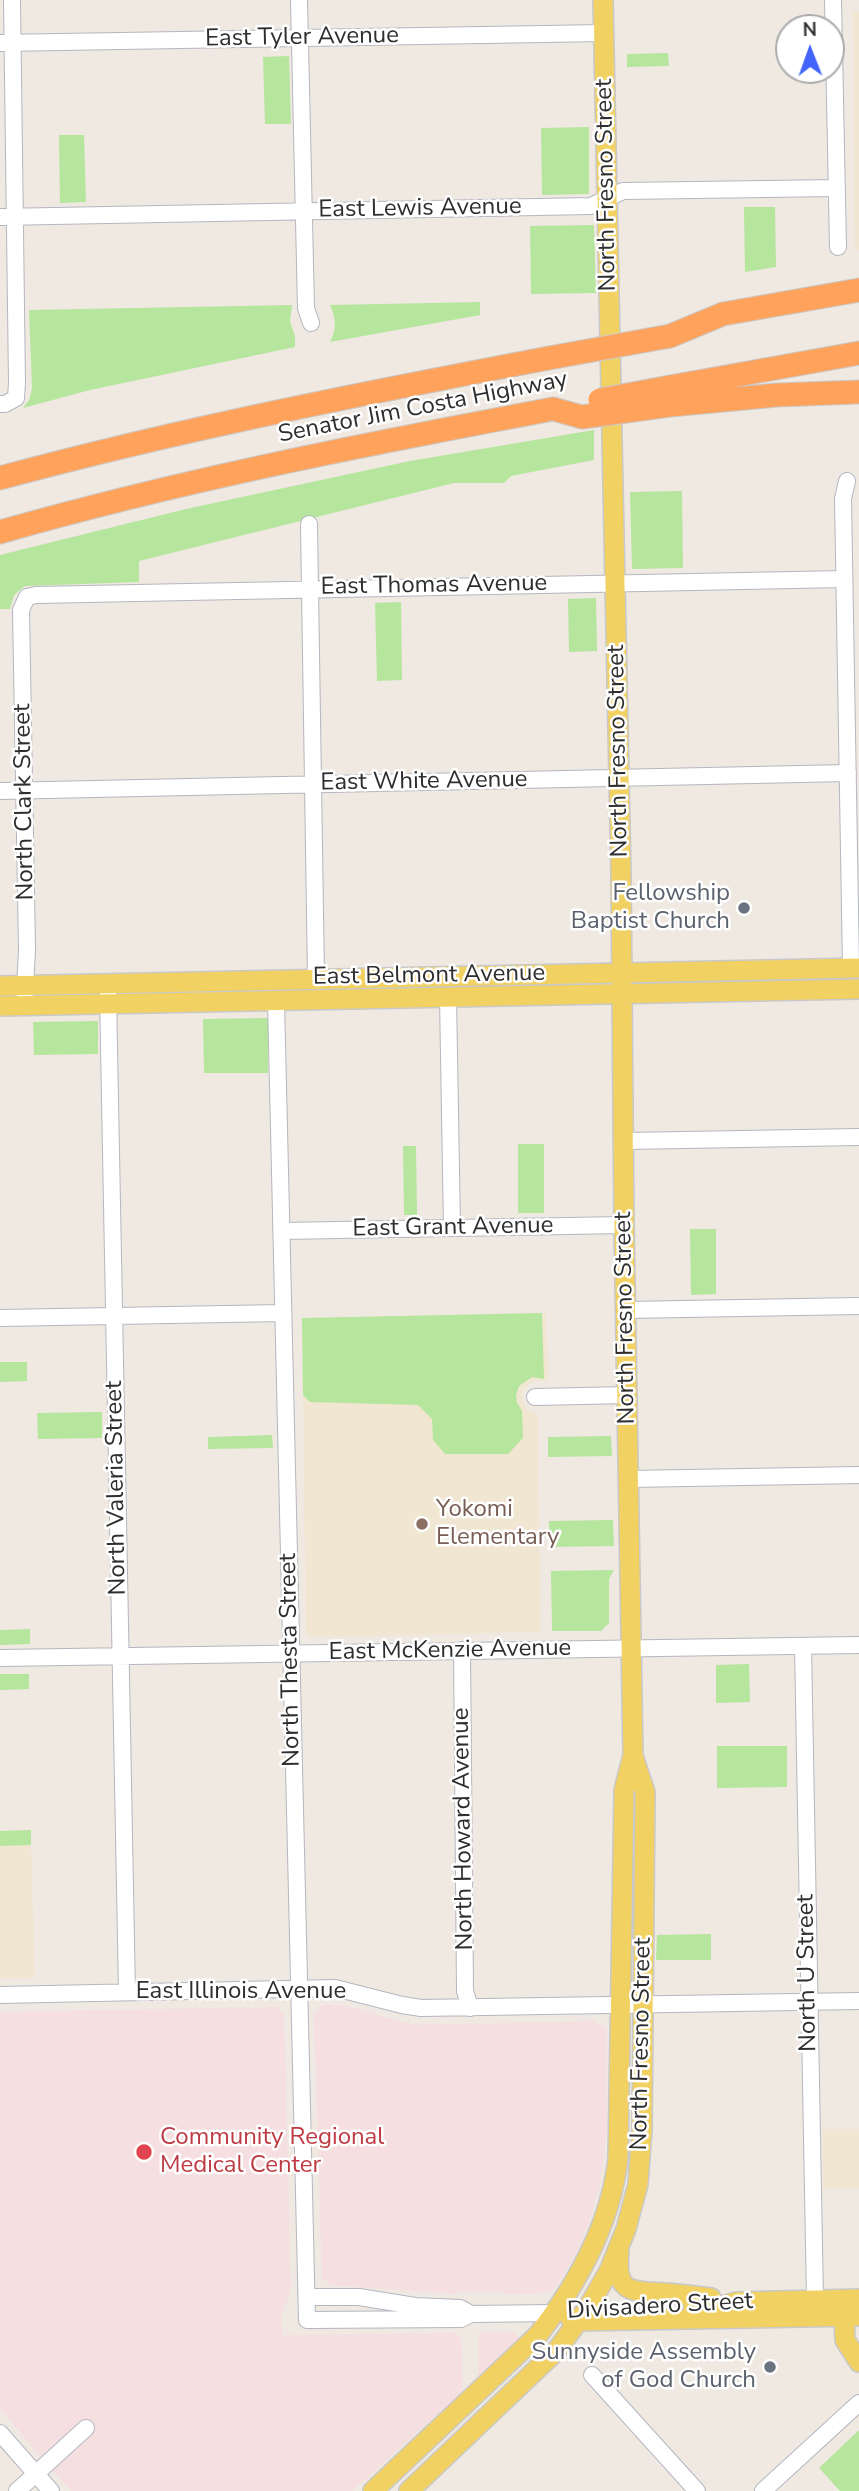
<!DOCTYPE html>
<html>
<head>
<meta charset="utf-8">
<style>
	body { margin:0 }
	#map { position:relative; width:859px; height:2491px; overflow:hidden; background:#efe9e1; font-family:"Nunito Sans",sans-serif }
	canvas { display:block }
	.north { position:absolute; left:775px; top:14px; width:70px; height:70px; box-sizing:border-box; background:#fff; border:2px solid #ababab; border-radius:50%; rotate:359deg; font-size:19px; font-weight:700; line-height:28px; text-align:center; color:#2e2e2e }
	.north::after { content:''; display:block; margin:auto; width:24px; height:32px; background:#4264fb; clip-path:polygon(50% 0,100% 100%,50% 72%,0 100%) }
</style>
</head>
<body>
<div id="map">
<canvas width="859" height="2491"></canvas>
<div class="north">N</div>
</div>
<script>
const ctx = document.querySelector('canvas').getContext('2d');
ctx.lineJoin = 'round';
function paint(path, color) { ctx.fillStyle = color; ctx.fill(path, 'evenodd'); }
function trace(path, color, width, dash) { ctx.strokeStyle = color; ctx.lineWidth = width; ctx.lineCap = dash ? 'butt' : 'round'; ctx.setLineDash(dash || []); ctx.stroke(path); }
function label(font, color, halo, rows, align = 'center') {
  ctx.font = font + ' "Nunito Sans",sans-serif'; ctx.lineWidth = 5; ctx.setLineDash([]); ctx.textBaseline = 'middle'; ctx.strokeStyle = halo; ctx.fillStyle = color; for (const [text, x, y, turn = 0] of rows) {
    ctx.save(); ctx.translate(x, y); ctx.rotate((+turn || 0) * Math.PI / 180); ctx.textAlign = isNaN(turn) ? turn : align; if (halo) ctx.strokeText(text, 0, 0); ctx.fillText(text, 0, 0); ctx.restore();
  }
}
const education = new Path2D(`
	M 853,11 L 859,11 L 859,250 L 855,250 Z
	M 546,1313 L 548,1382 L 536,1380 L 530,1383 L 524,1389 L 522,1396 L 526,1409 L 538,1415 L 540,1632 L 310,1637 L 306,1633 L 302,1318 Z
	M 31,1845 L 35,1978 L 0,1978 L 0,1846 Z
	M 823,2129 L 859,2129 L 859,2189 L 823,2189 Z`);
const medical = new Path2D(`
	M 322,2005 L 343,2005 L 414,2025 L 594,2021 L 607,2029 L 607,2131 L 600,2185 L 589,2222 L 575,2255 L 555,2289 L 546,2293 L 505,2294 L 497,2291 L 463,2291 L 456,2294 L 330,2285 L 322,2278 L 314,2013 Z
	M 278,2007 L 284,2014 L 291,2289 L 282,2315 L 282,2335 L 456,2333 L 461,2339 L 463,2386 L 460,2394 L 352,2491 L 71,2491 L 0,2409 L 0,2012 Z
	M 478,2333 L 514,2333 L 520,2339 L 478,2377 Z`);
const green = new Path2D(`
	M 668,53 L 669,66 L 627,67 L 627,54 Z
	M 289,56 L 291,124 L 265,124 L 263,57 Z
	M 589,127 L 589,194 L 542,195 L 541,128 Z
	M 59,135 L 84,135 L 86,202 L 60,203 Z
	M 744,207 L 775,207 L 776,267 L 745,272 Z
	M 594,225 L 596,293 L 531,294 L 530,226 Z
	M 480,302 L 480,315 L 330,342 C 337,328 336,319 330,305 Z
	M 292,305 L 290,322 L 295,336 L 295,347 L 90,390 L 23,408 L 29,400 L 32,388 L 29,310 Z
	M 594,430 L 594,460 L 511,476 L 504,483 L 454,483 L 139,561 L 139,582 L 25,586 L 14,595 L 10,609 L 0,609 L 0,555 L 186,509 L 410,461 Z
	M 682,491 L 683,568 L 632,569 L 630,492 Z
	M 596,598 L 597,651 L 569,652 L 568,599 Z
	M 401,602 L 402,680 L 377,681 L 375,603 Z
	M 268,1018 L 268,1073 L 204,1073 L 203,1019 Z
	M 98,1021 L 98,1054 L 34,1055 L 33,1022 Z
	M 518,1144 L 544,1144 L 544,1213 L 518,1213 Z
	M 403,1146 L 416,1146 L 417,1215 L 404,1215 Z
	M 690,1229 L 716,1229 L 716,1294 L 691,1295 Z
	M 542,1313 L 544,1379 L 532,1377 L 519,1386 L 516,1395 L 517,1403 L 522,1411 L 523,1438 L 508,1454 L 445,1454 L 433,1440 L 432,1419 L 418,1405 L 310,1402 L 303,1395 L 302,1318 Z
	M 0,1362 L 27,1362 L 27,1381 L 0,1382 Z
	M 102,1412 L 102,1438 L 38,1439 L 37,1413 Z
	M 272,1435 L 273,1448 L 208,1449 L 208,1437 Z
	M 611,1436 L 612,1456 L 548,1457 L 548,1437 Z
	M 613,1520 L 614,1546 L 550,1547 L 549,1521 Z
	M 614,1570 L 609,1579 L 609,1623 L 601,1631 L 552,1631 L 551,1571 Z
	M 30,1629 L 30,1644 L 0,1645 L 0,1630 Z
	M 749,1664 L 750,1702 L 716,1703 L 716,1665 Z
	M 0,1674 L 29,1674 L 29,1689 L 0,1690 Z
	M 717,1746 L 787,1746 L 787,1787 L 717,1788 Z
	M 31,1830 L 31,1845 L 0,1846 L 0,1831 Z
	M 711,1934 L 711,1960 L 656,1960 L 657,1935 Z
	M 859,2430 L 859,2491 L 840,2491 L 819,2468 Z`);
const minor = new Path2D(`
	M 299,0 L 306,308 L 311,323
	M 833,0 L 838,247
	M 0,43 L 604,33
	M 0,217 L 591,206 L 623,191 L 837,188
	M 0,404 L 5,404 L 16,398 L 17,383 L 12,0
	M 847,481 L 843,499 L 851,968
	M 309,524 L 316,978
	M 0,791 L 848,773
	M 108,994 L 127,1992
	M 448,997 L 452,1228
	M 276,1001 L 307,2320 L 461,2319 L 471,2314 L 555,2313
	M 24,1006 L 27,950 L 21,610 L 27,597 L 36,595 L 844,579
	M 625,1141 L 859,1137
	M 281,1231 L 624,1225
	M 626,1310 L 859,1306
	M 0,1318 L 283,1313
	M 535,1397 L 628,1395
	M 629,1479 L 859,1475
	M 803,1646 L 815,2300
	M 462,1650 L 465,1991 L 470,2008
	M 0,1658 L 859,1645
	M 0,1995 L 335,1988 L 402,2005 L 421,2008 L 859,2001
	M 307,2297 L 359,2297 L 415,2306 L 460,2308 L 471,2314
	M 592,2375 L 697,2491
	M 0,2433 L 51,2491
	M 17,2491 L 86,2428
	M 763,2491 L 859,2403`);
const major = new Path2D(`
	M 0,986 L 859,968
	M 0,1006 L 859,989
	M 619,2251 C 615,2295 631,2291 666,2293 C 681,2294 696,2296 711,2298
	M 693,2306 L 722,2306 L 736,2302 L 859,2299
	M 851,2308 L 844,2316 L 845,2340 L 859,2362
	M 570,2318 L 579,2321 L 859,2316
	M 373,2491 L 538,2335 C 578,2283 611,2224 618,2158 L 624,1790 L 633,1755 L 624,1225 L 621,875 L 603,0
	M 409,2491 L 557,2350 L 587,2309 L 609,2271 L 626,2229 L 638,2184 L 642,2129 L 645,1792 L 633,1756`);
const highway = new Path2D(`
	M 670,336 L 723,314 L 859,290
	M 670,387 L 859,353
	M 670,405 L 777,395 L 859,392
	M 0,478 C 181,429 365,393 549,358
	M 0,532 C 182,480 367,444 553,409`);
const highwayBridge = new Path2D(`
	M 549,358 L 670,336
	M 600,400 L 670,387
	M 553,409 L 582,417 L 670,405`);
const markers = [
	[744,908,7,"#6b7280"],
	[422,1524,7,"#8d6e63"],
	[144,2152,9,"#e0444e"],
	[770,2367,7,"#6b7280"]
];
const streetNames = [
	["East Tyler Avenue",302,38,-1],
	["North Fresno Street",607,185,-91],
	["East Lewis Avenue",420,209,-1],
	["Senator Jim Costa Highway",423,408,-11],
	["East Thomas Avenue",434,586,-1],
	["North Fresno Street",619,751,-91],
	["East White Avenue",424,782,-1],
	["North Clark Street",25,802,-91],
	["East Belmont Avenue",429,976,-1],
	["East Grant Avenue",453,1228,-1],
	["North Fresno Street",626,1318,-91],
	["North Valeria Street",117,1488,-91],
	["East McKenzie Avenue",450,1651,-1],
	["North Thesta Street",291,1660,-91],
	["North Howard Avenue",464,1829,-91],
	["North U Street",808,1973,-91],
	["East Illinois Avenue",241,1992],
	["North Fresno Street",642,2044,-89],
	["Divisadero Street",660,2307,-3]
];
const worshipNames = [
	["Fellowship",730,894],
	["Baptist Church",730,922],
	["Sunnyside Assembly",756,2353],
	["of God Church",756,2381]
];
const educationNames = [
	["Yokomi",436,1510],
	["Elementary",436,1538]
];
const healthNames = [
	["Community Regional",160,2138],
	["Medical Center",160,2166]
];
paint(education, '#f0e6d1');
paint(medical, '#f5dfe0');
paint(green, '#b6e59e');
trace(minor, '#b4b7c1', 18);
trace(major, '#c9c9c9', 22);
trace(highway, '#c9c9c9', 25);
trace(minor, '#fff', 16);
trace(major, '#f2d163', 19);
trace(highway, '#ffa35c', 23);
trace(highwayBridge, '#c9c9c9', 25, []);
trace(highwayBridge, '#ffa35c', 23);
for (const [x, y, r, color] of markers) { const dot = new Path2D(); dot.arc(x, y, r, 0, 2 * Math.PI); ctx.fillStyle = color; ctx.fill(dot); trace(dot, '#fff', 2.5); }
label('24px', '#2e2e2e', '#fff', streetNames);
label('24px', '#5b616d', '#fff', worshipNames, 'right');
label('24px', '#785e54', '#fff', educationNames, 'left');
label('24px', '#be3a42', '#fff', healthNames, 'left');
</script>
</body>
</html>
